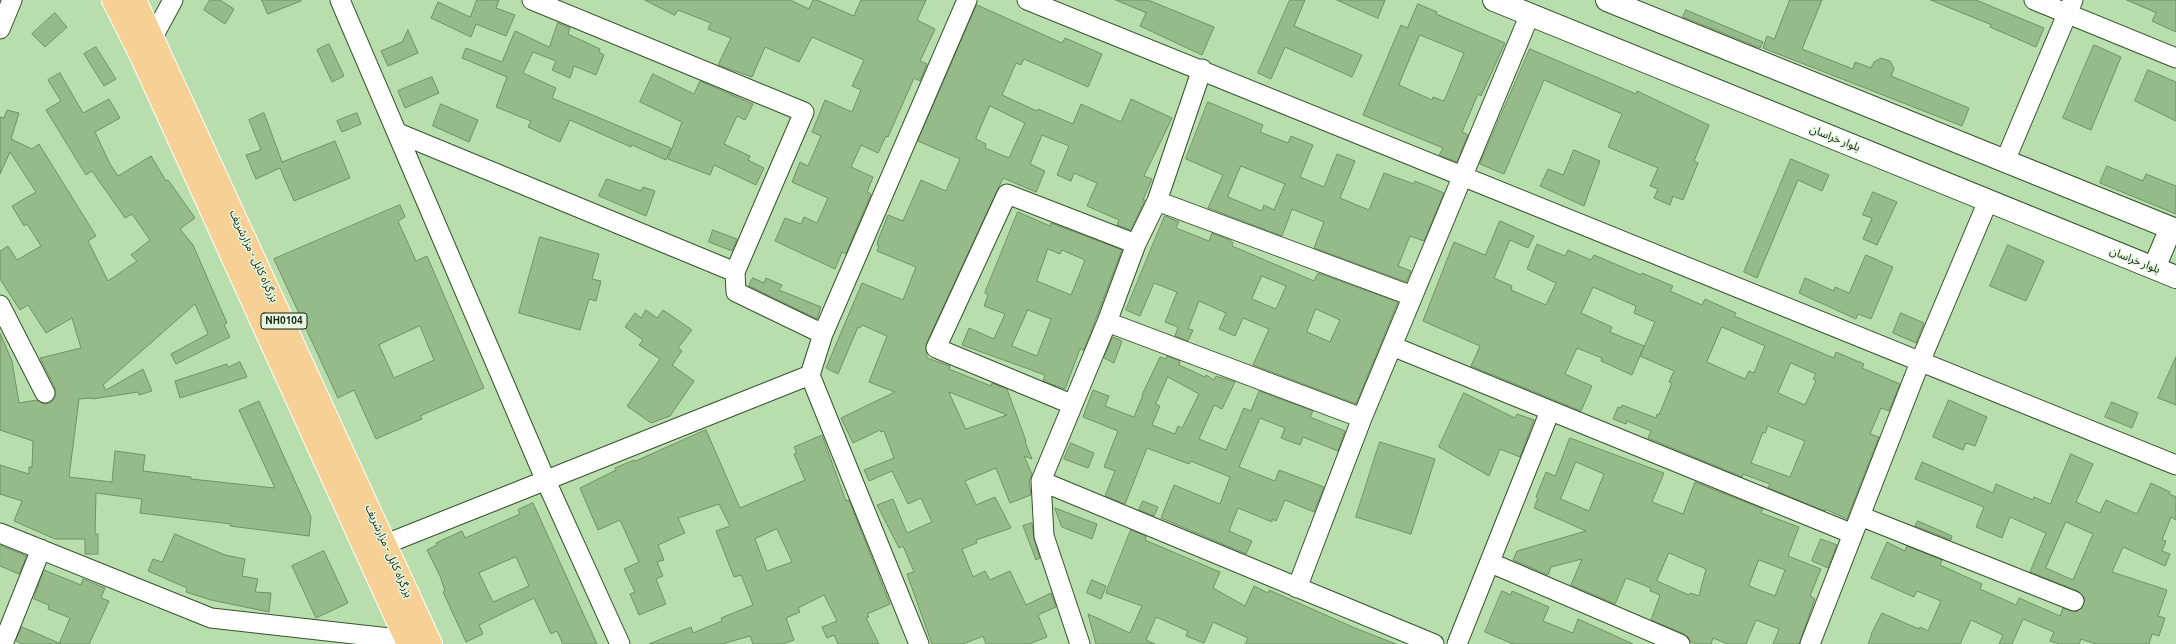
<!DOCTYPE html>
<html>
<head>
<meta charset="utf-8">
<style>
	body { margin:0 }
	canvas { display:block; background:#b8dead }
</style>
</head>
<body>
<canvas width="2176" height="644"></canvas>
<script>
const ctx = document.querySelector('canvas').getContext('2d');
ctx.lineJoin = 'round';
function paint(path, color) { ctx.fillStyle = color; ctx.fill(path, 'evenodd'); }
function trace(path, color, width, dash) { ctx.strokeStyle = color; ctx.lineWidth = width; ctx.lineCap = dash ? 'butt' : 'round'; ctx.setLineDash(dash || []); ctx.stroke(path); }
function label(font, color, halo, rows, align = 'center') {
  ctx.font = font + ' Ubuntu,"Noto Sans Arabic",sans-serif'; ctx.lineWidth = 3; ctx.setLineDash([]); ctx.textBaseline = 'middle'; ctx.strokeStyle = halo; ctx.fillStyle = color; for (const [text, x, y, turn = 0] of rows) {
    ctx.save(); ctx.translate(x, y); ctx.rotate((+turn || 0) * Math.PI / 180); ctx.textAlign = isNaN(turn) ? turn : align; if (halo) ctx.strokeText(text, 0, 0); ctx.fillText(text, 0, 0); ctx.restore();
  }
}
const building = new Path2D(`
	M 210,0 L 220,0 L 234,9 L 225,24 L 204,10 Z
	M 262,0 L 301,0 L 301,1 L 268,14 Z
	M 477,0 L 499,0 L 496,8 L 515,15 L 506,36 L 476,24 L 471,37 L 431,18 L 438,2 L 470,17 Z
	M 645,0 L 790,0 L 809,9 L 813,0 L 817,0 L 854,16 L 861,0 L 926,0 L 917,20 L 935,29 L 920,61 L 927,64 L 920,81 L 914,78 L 888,137 L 886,136 L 878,153 L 861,145 L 851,167 L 873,177 L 867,192 L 871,194 L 846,254 L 842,252 L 835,269 L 775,241 L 785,218 L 801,224 L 804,217 L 817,223 L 828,198 L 792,182 L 800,162 L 808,166 L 821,136 L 812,132 L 825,100 L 852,112 L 861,90 L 852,86 L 864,60 L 812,37 L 799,62 L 765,47 L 752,77 L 718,65 L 731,38 L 708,29 L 711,23 L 678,10 L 675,15 Z
	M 1116,0 L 1148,0 L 1214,27 L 1202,55 L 1140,26 L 1146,13 Z
	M 1290,0 L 1305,0 L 1294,26 L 1362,55 L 1352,77 L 1285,47 L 1271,79 L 1258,73 Z
	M 1337,0 L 1385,0 L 1378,18 Z
	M 1790,0 L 1822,0 L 1802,49 L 1853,69 L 1855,62 L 1871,68 L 1874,62 L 1881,58 L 1890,61 L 1894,69 L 1891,76 L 1969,108 L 1962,126 L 1763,48 L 1767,36 L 1774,39 Z
	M 1931,0 L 1976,0 L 2044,28 L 2036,47 L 1990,27 L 1991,25 Z
	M 2127,0 L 2176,0 L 2176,32 L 2152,21 L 2156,13 Z
	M 1418,4 L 1437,12 L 1436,14 L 1505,43 L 1481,96 L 1478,94 L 1462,132 L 1468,135 L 1457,162 L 1439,155 L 1443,148 L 1363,115 L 1401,25 L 1407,28 ZM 1420,35 L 1464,53 L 1444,101 L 1433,97 L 1432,100 L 1399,85 Z
	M 977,5 L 1062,43 L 1065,38 L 1102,54 L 1088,87 L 1024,59 L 1021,65 L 1016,63 L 1002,95 L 1037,111 L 1038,109 L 1073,124 L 1081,104 L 1121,122 L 1131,99 L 1172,118 L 1144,176 L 1152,179 L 1143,200 L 1145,200 L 1131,230 L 1117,225 L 1119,220 L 1087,206 L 1097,183 L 1074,173 L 1071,181 L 1057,175 L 1069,146 L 1042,135 L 1030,164 L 1045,171 L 1036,192 L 1003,178 L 926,344 L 927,358 L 950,366 L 949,369 L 991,386 L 992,383 L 1007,389 L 1026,441 L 1025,442 L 1032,459 L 1024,456 L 1032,474 L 1029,482 L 1031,495 L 1010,503 L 996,468 L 965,481 L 976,505 L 995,497 L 1011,528 L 976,540 L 977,543 L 962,549 L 973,577 L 985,571 L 990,580 L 1010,571 L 1026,605 L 1051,593 L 1056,607 L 1038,615 L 1047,637 L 1029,644 L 986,644 L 983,636 L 963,644 L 932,644 L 907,574 L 914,572 L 903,546 L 899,548 L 877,505 L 893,499 L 907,533 L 932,522 L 921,498 L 908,504 L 892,471 L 869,481 L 864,470 L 894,458 L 884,431 L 881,432 L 880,430 L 853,443 L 841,418 L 895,392 L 869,382 L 887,336 L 862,325 L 860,328 L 858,327 L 838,374 L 826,368 L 862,283 L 903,300 L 916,267 L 877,251 L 879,246 L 877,245 L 878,240 L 888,215 L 903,221 L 921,180 L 946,191 L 960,159 L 918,141 ZM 990,106 L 1025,123 L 1009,158 L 985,148 L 986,144 L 976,139 ZM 949,392 L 1007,415 L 966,429 Z
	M 1686,10 L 1763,42 L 1760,48 L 1683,17 Z
	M 55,13 L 67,27 L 45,47 L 32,34 Z
	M 558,23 L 570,28 L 568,34 L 600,49 L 599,52 L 604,55 L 596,75 L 574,66 L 570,78 L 552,70 L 556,61 L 533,52 L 523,73 L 556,88 L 552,98 L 671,148 L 666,160 L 632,145 L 631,147 L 570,120 L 560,142 L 528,127 L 531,121 L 496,107 L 507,77 L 462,58 L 466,48 L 502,62 L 515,31 L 549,47 Z
	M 408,30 L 418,53 L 388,66 L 381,51 L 402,42 Z
	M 329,44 L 344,76 L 332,82 L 317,50 Z
	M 2094,45 L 2121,57 L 2091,130 L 2063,118 Z
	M 96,47 L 116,79 L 104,86 L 84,54 Z
	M 1530,49 L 1636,94 L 1637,91 L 1709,125 L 1694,161 L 1698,163 L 1683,200 L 1673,196 L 1670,205 L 1654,198 L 1658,189 L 1650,186 L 1658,168 L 1608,147 L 1622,114 L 1544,80 L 1504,174 L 1480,164 Z
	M 2148,70 L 2176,82 L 2176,121 L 2135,101 Z
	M 60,73 L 83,113 L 109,99 L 120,118 L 95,132 L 110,164 L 118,176 L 151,156 L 166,181 L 168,180 L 195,218 L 180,229 L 193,245 L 227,323 L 224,325 L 230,337 L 176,364 L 171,354 L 208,334 L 195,304 L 103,385 L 106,390 L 143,369 L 152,391 L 139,395 L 138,392 L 92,399 L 92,398 L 79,399 L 69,477 L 112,482 L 115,451 L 145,455 L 143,471 L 191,477 L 191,479 L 275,488 L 239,410 L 259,401 L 311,517 L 309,536 L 230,526 L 231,524 L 140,513 L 142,499 L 96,493 L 95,534 L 98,534 L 98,554 L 85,554 L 85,539 L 55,539 L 14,521 L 22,501 L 0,494 L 0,465 L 29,474 L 29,467 L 32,467 L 33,441 L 0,430 L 0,333 L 12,361 L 19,403 L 37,400 L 44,404 L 50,403 L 55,397 L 55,388 L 40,358 L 81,348 L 72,318 L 46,333 L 28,305 L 20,310 L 0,279 L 0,251 L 8,246 L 17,260 L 41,246 L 27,224 L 24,226 L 12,206 L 36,192 L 10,152 L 0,174 L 0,117 L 4,118 L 7,110 L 19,113 L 11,139 L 32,149 L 39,144 L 96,236 L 88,241 L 108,281 L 137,261 L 131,255 L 150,240 L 132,214 L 125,218 L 92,171 L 86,175 L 46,110 L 61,101 L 48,80 Z
	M 653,74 L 694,94 L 700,81 L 753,104 L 745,120 L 737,116 L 724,144 L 750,156 L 748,160 L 764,168 L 756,185 L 714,165 L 710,175 L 668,159 L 682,122 L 640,102 Z
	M 432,77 L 439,93 L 405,108 L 398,91 Z
	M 1208,102 L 1263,125 L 1260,132 L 1288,143 L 1291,136 L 1313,145 L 1300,177 L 1324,187 L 1337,154 L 1355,161 L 1340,198 L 1369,210 L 1384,173 L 1414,184 L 1415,181 L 1444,193 L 1424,241 L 1410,236 L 1398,266 L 1411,271 L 1406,282 L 1314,248 L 1324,222 L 1292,209 L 1282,236 L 1208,208 L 1223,175 L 1186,159 ZM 1241,166 L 1285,184 L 1274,210 L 1264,205 L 1262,211 L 1228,197 Z
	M 441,104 L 478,120 L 469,142 L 433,126 Z
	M 264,113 L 282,162 L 335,141 L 350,178 L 294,201 L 280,168 L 256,179 L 246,155 L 261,150 L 249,120 Z
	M 357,113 L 361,124 L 342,132 L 337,121 Z
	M 1574,150 L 1600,161 L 1584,206 L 1540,186 L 1548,169 L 1563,175 Z
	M 1791,159 L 1829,175 L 1822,191 L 1798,180 L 1757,278 L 1744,272 Z
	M 2107,166 L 2143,181 L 2146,174 L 2176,186 L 2176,214 L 2100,183 Z
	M 607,179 L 641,191 L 643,187 L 655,191 L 646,216 L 599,196 Z
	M 1873,192 L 1897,202 L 1877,245 L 1863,239 L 1872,218 L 1863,215 Z
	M 400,205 L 405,217 L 398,221 L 416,261 L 427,256 L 484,388 L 420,416 L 422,419 L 376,439 L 354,390 L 338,398 L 274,259 ZM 420,326 L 434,360 L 394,378 L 379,345 Z
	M 1018,212 L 1050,226 L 1051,223 L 1122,250 L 1092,329 L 1084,350 L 1080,349 L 1065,389 L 1043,381 L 1045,375 L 962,345 L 969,328 L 994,339 L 1005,314 L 984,306 L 988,295 L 985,293 ZM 1048,249 L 1060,254 L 1062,250 L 1085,260 L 1071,295 L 1037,281 ZM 1028,310 L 1051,319 L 1037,356 L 1012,346 Z
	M 1165,216 L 1179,222 L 1176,228 L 1209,241 L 1212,233 L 1230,240 L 1233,243 L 1232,246 L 1314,281 L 1318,273 L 1398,302 L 1356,404 L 1253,365 L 1269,329 L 1243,318 L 1235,336 L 1219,329 L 1226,313 L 1199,301 L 1188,329 L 1193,330 L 1188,341 L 1175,336 L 1178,327 L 1165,322 L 1177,292 L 1154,283 L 1140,316 L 1126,310 ZM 1262,276 L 1286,286 L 1276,309 L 1252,299 ZM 1316,309 L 1340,320 L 1330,342 L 1307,332 Z
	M 1500,221 L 1534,236 L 1528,248 L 1510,240 L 1494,278 L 1512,286 L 1511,290 L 1546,305 L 1556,283 L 1527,269 L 1537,244 L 1565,256 L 1568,250 L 1591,260 L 1594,255 L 1641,275 L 1642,273 L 1673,286 L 1670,291 L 1702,305 L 1705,299 L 1736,313 L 1734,316 L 1834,358 L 1836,352 L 1864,364 L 1862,368 L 1900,384 L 1889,411 L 1881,408 L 1870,434 L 1879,437 L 1847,519 L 1825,509 L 1825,511 L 1768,488 L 1770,484 L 1743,474 L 1742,477 L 1648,438 L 1651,431 L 1627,421 L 1626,424 L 1613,419 L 1618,407 L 1621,408 L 1622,405 L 1656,418 L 1657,414 L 1659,415 L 1672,383 L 1669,382 L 1674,371 L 1640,356 L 1655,322 L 1634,313 L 1636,306 L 1593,287 L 1581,313 L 1612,327 L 1610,332 L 1644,346 L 1632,375 L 1601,361 L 1602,358 L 1577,348 L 1565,374 L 1592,386 L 1581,411 L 1471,366 L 1480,346 L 1423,321 L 1454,242 L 1485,255 ZM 1722,327 L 1765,346 L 1754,373 L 1749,371 L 1745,379 L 1707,362 ZM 1791,363 L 1816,374 L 1813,379 L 1816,381 L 1805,405 L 1778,393 ZM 1768,426 L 1805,441 L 1790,477 L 1751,463 L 1763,432 L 1765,433 Z
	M 713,230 L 737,239 L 732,251 L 709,242 Z
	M 540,237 L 599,254 L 592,279 L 601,281 L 596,301 L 589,299 L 580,330 L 519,313 Z
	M 2008,245 L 2044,261 L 2026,301 L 1990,286 Z
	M 1866,255 L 1893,267 L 1871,319 L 1858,314 L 1856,319 L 1799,293 L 1805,278 L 1834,291 L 1835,287 L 1849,293 Z
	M 753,278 L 764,283 L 766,278 L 782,285 L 779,290 L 821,307 L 817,319 L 749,286 Z
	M 646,310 L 657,318 L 663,310 L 692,330 L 678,348 L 682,351 L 672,365 L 694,381 L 670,416 L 651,423 L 627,406 L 660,359 L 639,345 L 643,340 L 625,327 L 635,313 L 641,318 Z
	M 1901,313 L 1924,323 L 1916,343 L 1893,333 Z
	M 1113,337 L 1122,341 L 1114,363 L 1104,358 Z
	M 1167,356 L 1180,361 L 1179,365 L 1205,377 L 1206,375 L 1214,380 L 1216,376 L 1235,382 L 1222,409 L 1214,405 L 1199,439 L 1226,450 L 1244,408 L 1251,411 L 1259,391 L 1313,411 L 1310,417 L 1345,431 L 1338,451 L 1303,437 L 1300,445 L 1281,438 L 1285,428 L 1260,418 L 1239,467 L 1275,481 L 1279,470 L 1324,487 L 1314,512 L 1285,500 L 1276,521 L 1272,519 L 1272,522 L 1238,508 L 1229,531 L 1252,541 L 1246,554 L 1161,518 L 1174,485 L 1220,504 L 1230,477 L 1191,461 L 1189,464 L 1147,448 L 1125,504 L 1105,496 L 1115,471 L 1104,467 L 1118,431 L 1083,417 L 1093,390 L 1109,396 L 1105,406 L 1134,417 L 1143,395 L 1142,395 L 1160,357 L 1166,359 ZM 1168,377 L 1199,394 L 1182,428 L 1178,426 L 1175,434 L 1152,425 L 1160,406 L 1156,404 Z
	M 2176,357 L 2176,405 L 2158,398 Z
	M 240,362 L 247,377 L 180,398 L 175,381 L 227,364 L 228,367 Z
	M 1464,393 L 1515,418 L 1517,414 L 1534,420 L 1520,457 L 1500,449 L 1489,476 L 1439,447 Z
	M 1949,400 L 1987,417 L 1975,446 L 1966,443 L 1963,450 L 1933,437 Z
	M 2112,402 L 2138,413 L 2132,428 L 2105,417 Z
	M 706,430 L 740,508 L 805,480 L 794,454 L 797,453 L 794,447 L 822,435 L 846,501 L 849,500 L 890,604 L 867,614 L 869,617 L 866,618 L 879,644 L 838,644 L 834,635 L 827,638 L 822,627 L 837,621 L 824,595 L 798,608 L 800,612 L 786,618 L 794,640 L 783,644 L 753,644 L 750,636 L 722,644 L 649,644 L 691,627 L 693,633 L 722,621 L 721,618 L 753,605 L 741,575 L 734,577 L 716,531 L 730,526 L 719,504 L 678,518 L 685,533 L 658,545 L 664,560 L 657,562 L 663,576 L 656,579 L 666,604 L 639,615 L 630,594 L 635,592 L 624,569 L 639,562 L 620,520 L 598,530 L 580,488 L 616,470 L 615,468 L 634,460 L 635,461 ZM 777,529 L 792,562 L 767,571 L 755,539 Z
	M 1570,438 L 1664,473 L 1652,502 L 1683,514 L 1695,482 L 1763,509 L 1761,513 L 1799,527 L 1788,556 L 1821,569 L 1810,596 L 1815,599 L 1799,644 L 1773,644 L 1779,629 L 1756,620 L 1746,644 L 1728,644 L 1713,638 L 1711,644 L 1697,644 L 1691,642 L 1684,634 L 1651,620 L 1660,595 L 1650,591 L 1651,588 L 1626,578 L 1615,604 L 1571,585 L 1582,559 L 1551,567 L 1548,575 L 1513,560 L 1517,551 L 1586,531 L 1534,508 L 1538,498 L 1536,497 L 1546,472 L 1555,476 ZM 1576,462 L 1604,474 L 1589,511 L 1561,499 ZM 1669,553 L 1706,569 L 1699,596 L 1690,593 L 1689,595 L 1657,581 ZM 1759,560 L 1785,570 L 1775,596 L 1749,586 Z
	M 1380,442 L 1435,459 L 1411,534 L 1356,517 Z
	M 1071,443 L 1094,453 L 1088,468 L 1064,459 Z
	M 2071,454 L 2093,464 L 2076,502 L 2100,513 L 2106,500 L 2137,514 L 2151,483 L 2170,492 L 2169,494 L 2176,497 L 2176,520 L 2171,517 L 2162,540 L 2166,541 L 2162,551 L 2170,554 L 2165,566 L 2123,547 L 2112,572 L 2167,590 L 2158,616 L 2165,618 L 2159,636 L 2152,634 L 2149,644 L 2096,644 L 2081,639 L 2079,644 L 2059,644 L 2050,641 L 2054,632 L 2023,619 L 2012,644 L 1999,644 L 2003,635 L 1971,620 L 1960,644 L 1868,644 L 1872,634 L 1871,634 L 1882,613 L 1919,629 L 1920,627 L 1928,631 L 1941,601 L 1917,591 L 1914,597 L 1871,578 L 1887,542 L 1905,551 L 1907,546 L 1942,560 L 1940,565 L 1982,584 L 1980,589 L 2016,605 L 2019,598 L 2060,616 L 2063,608 L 2075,612 L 2081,609 L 2085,599 L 2078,591 L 2030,572 L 2046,533 L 2010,517 L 2002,538 L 1976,527 L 1984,507 L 1915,479 L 1922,462 L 1993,493 L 1996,484 L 2033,500 L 2034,497 L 2050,504 ZM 2066,522 L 2093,534 L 2073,580 L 2046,568 Z
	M 1143,501 L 1158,507 L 1154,516 L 1139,510 Z
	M 533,503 L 597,644 L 563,644 L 557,631 L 551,634 L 534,598 L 479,625 L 483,634 L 466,642 L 443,592 L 445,591 L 440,576 L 427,550 L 437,545 L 436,543 L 462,531 L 465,538 L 520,514 L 518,510 ZM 516,557 L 529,586 L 493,602 L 479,573 Z
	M 1055,508 L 1097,524 L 1092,539 L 1062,527 Z
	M 1918,521 L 1952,536 L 1951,540 L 1915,526 Z
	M 1032,523 L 1034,539 L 1040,558 L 1036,560 L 1023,526 Z
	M 1131,530 L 1146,536 L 1145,540 L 1220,572 L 1213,588 L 1245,606 L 1254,586 L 1268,593 L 1269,590 L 1355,628 L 1396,644 L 1245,644 L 1248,638 L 1213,622 L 1204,643 L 1186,636 L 1188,631 L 1156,617 L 1146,640 L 1155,644 L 1096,644 L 1088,614 L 1130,633 L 1142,606 L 1106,593 Z
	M 175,534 L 225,555 L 245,559 L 242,576 L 258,579 L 255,592 L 271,593 L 269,612 L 211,600 L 186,592 L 187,588 L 148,571 L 153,559 L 162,562 Z
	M 1821,539 L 1837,545 L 1828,568 L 1812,561 Z
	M 0,545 L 27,556 L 19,574 L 0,566 Z
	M 324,551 L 348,603 L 316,618 L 292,566 Z
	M 44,570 L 81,585 L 83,579 L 105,588 L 101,598 L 109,601 L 89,644 L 59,644 L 70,618 L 48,609 L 49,605 L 34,599 Z
	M 1092,580 L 1106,586 L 1101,599 L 1087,593 Z
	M 1502,591 L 1511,595 L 1512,591 L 1549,607 L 1543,621 L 1573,633 L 1578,619 L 1633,644 L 1513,644 L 1485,632 Z
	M 22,627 L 59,643 L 59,644 L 22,644 L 16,641 Z`);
const street = new Path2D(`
	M 340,0 L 546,481 L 620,644
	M 532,0 L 804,112 L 735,272 L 736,292 L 823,334
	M 1027,0 L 2176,465
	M 2034,0 L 2176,58
	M 0,29 L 12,0
	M 147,48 L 173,0
	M 398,133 L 735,272
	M 2005,161 L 2073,0
	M 1157,201 L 1412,296
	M 0,305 L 45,393
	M 1107,322 L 1362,418
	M 1392,346 L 1853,534
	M 1071,404 L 936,348 L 1007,194 L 1136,244
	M 1041,481 L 1434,644
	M 1860,516 L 2074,601
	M 0,533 L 211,618 L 407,640
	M 386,544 L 810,375
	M 1491,563 L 1680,644
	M 1297,588 L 1362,418 L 1530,14
	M 3,644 L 41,549
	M 919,644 L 810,375 L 823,334 L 967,0
	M 1080,644 L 1044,536 L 1041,481 L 1107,322 L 1136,244 L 1157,201 L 1202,69
	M 1457,644 L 1550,411
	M 1810,644 L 1920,362 L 1988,201`);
const secondary = new Path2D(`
	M 1494,0 L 2176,277
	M 1607,0 L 2176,230
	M 2154,268 L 2171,228`);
const highway = new Path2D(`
	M 113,0 L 142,58 L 408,644
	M 135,0 L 431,644`);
const shields = [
	[284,321,46]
];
const shieldNames = [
	["NH0104",284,321]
];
const streetNames = [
	["بلوار خراسان",1835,138,22],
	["بزرگراه کابل - مزارشریف",254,256,65],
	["بلوار خراسان",2135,260,22],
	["بزرگراه کابل - مزارشریف",389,551,66]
];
paint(building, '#96bb8b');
trace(building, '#6f9264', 1);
trace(street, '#34542a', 21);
trace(secondary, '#34542a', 24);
trace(highway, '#fff', 24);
trace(street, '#fff', 19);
trace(secondary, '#fff', 22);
trace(highway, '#f6d094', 22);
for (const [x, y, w] of shields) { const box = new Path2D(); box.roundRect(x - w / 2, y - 8, w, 16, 3); ctx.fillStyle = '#e5f8df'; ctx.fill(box); trace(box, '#142210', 1); }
label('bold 10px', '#142210', null, shieldNames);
label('11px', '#142210', '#e5f8df', streetNames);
</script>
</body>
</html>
